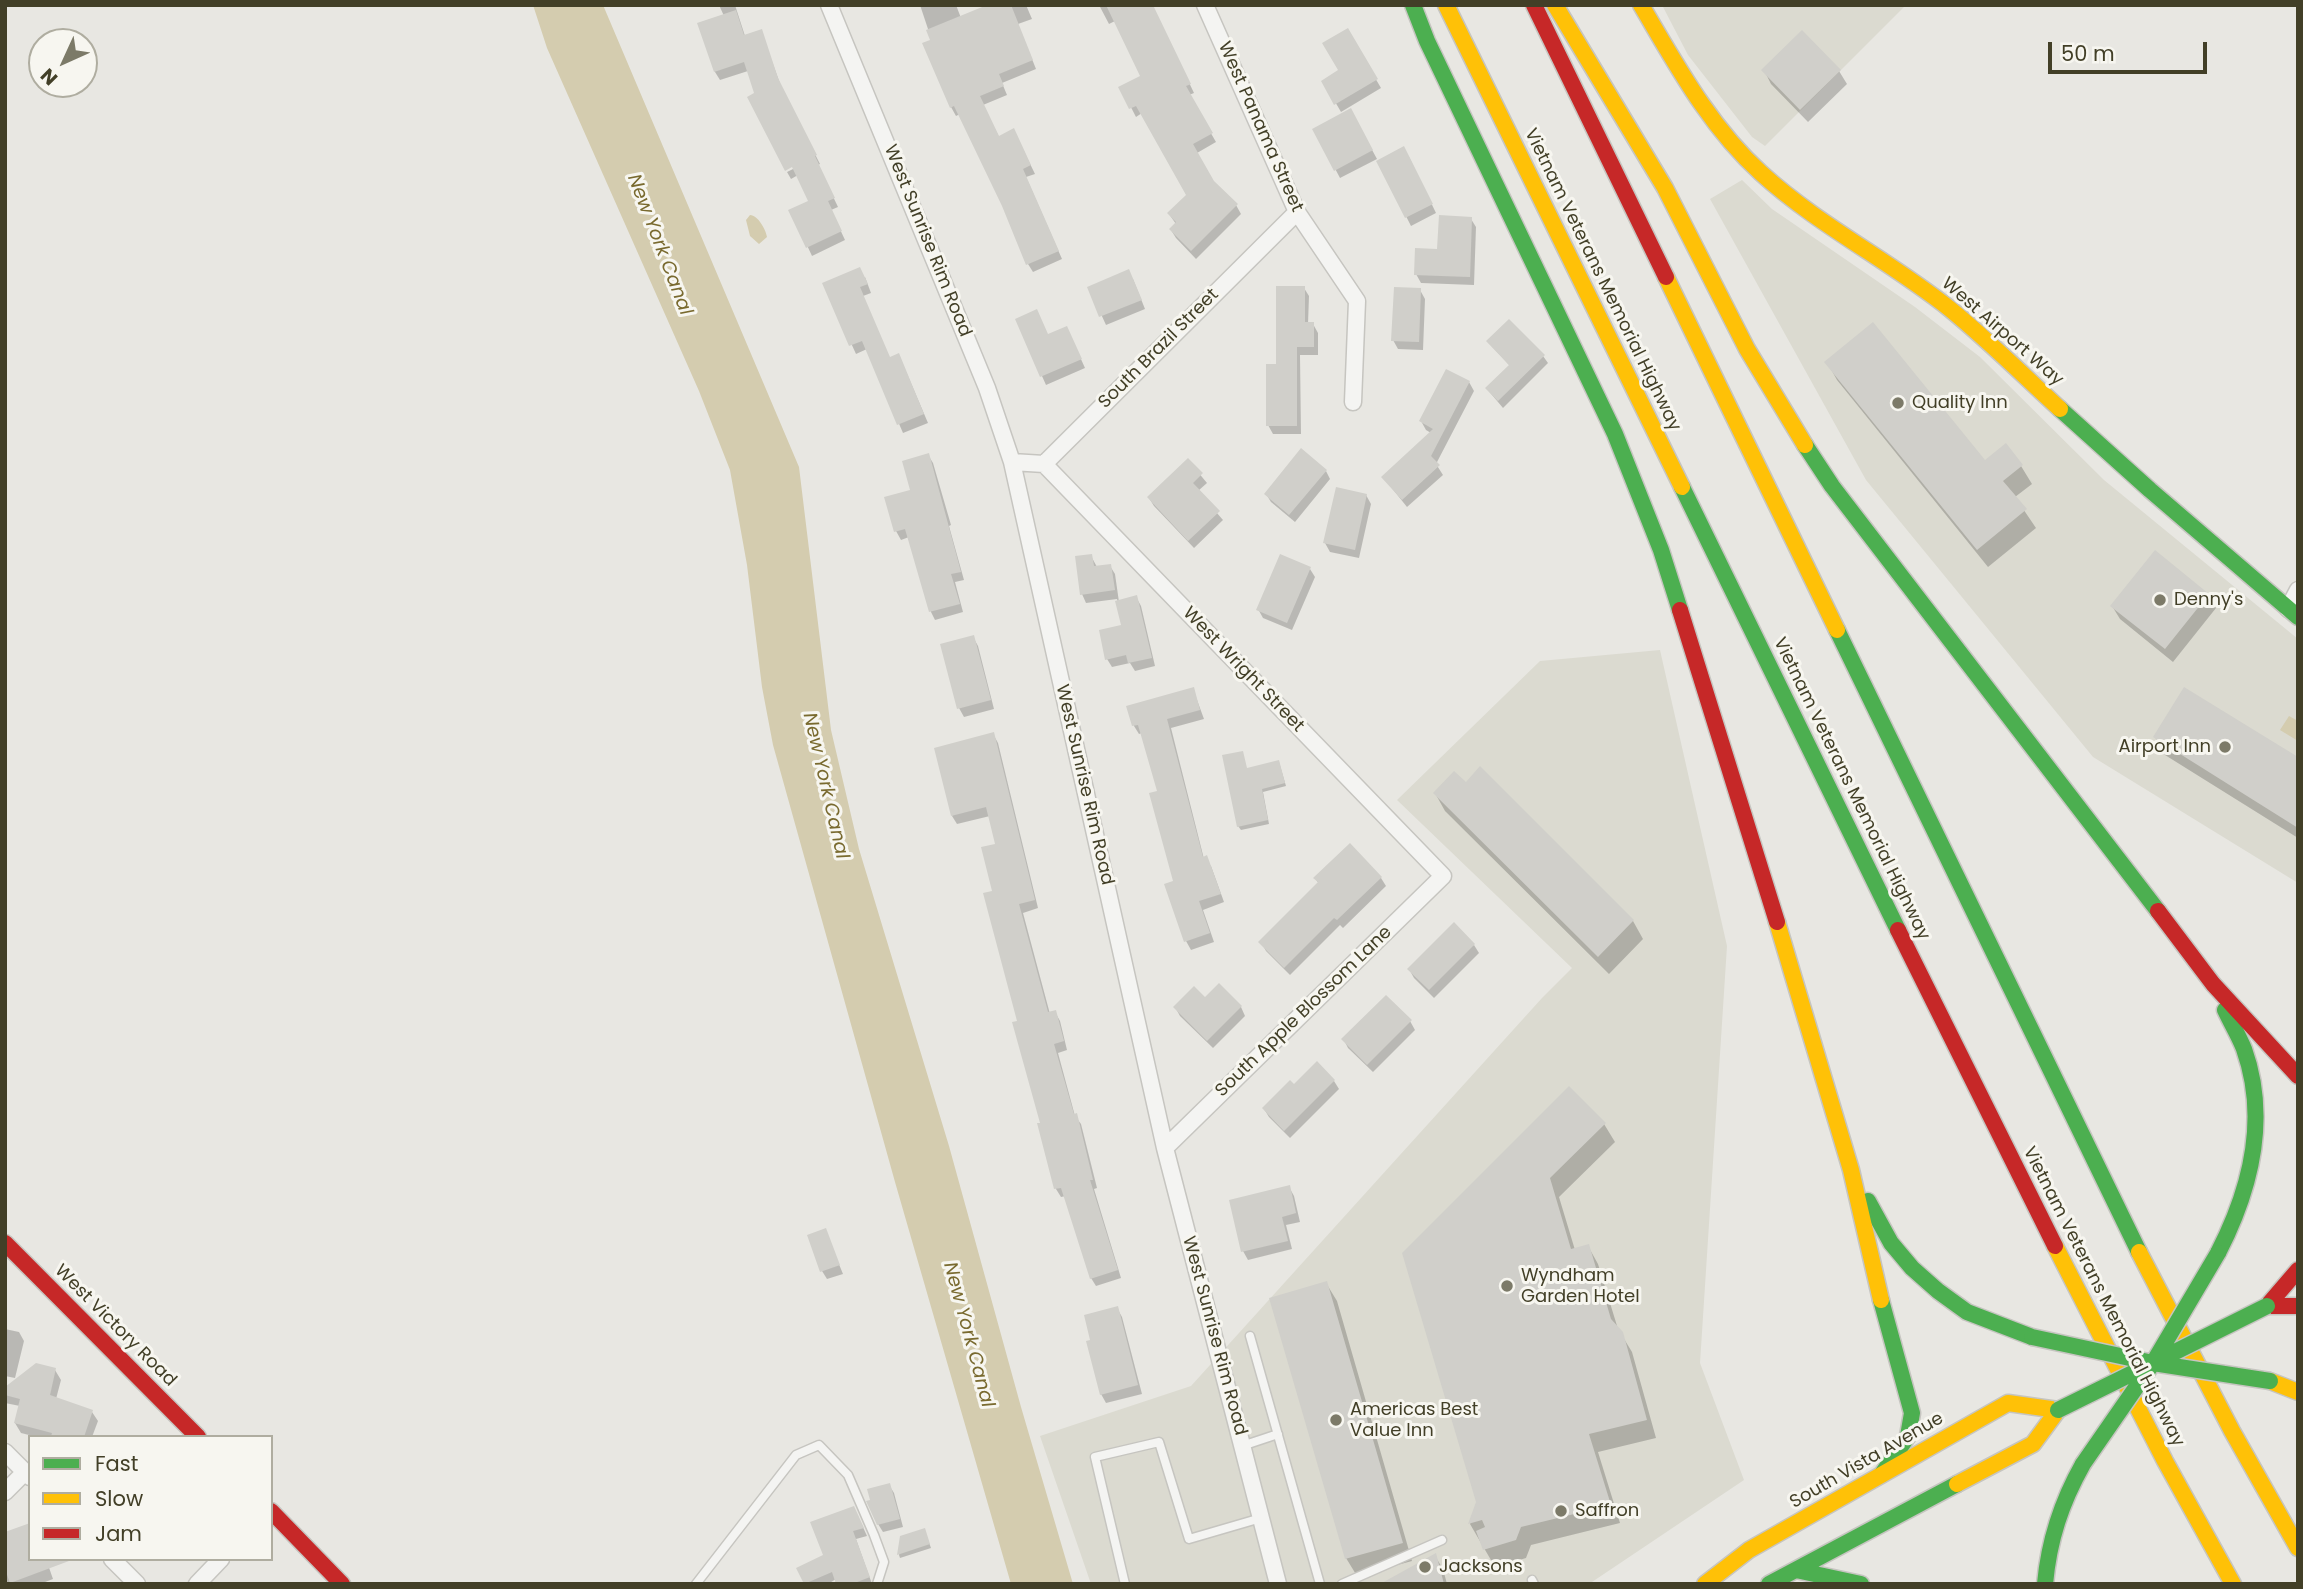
<!DOCTYPE html>
<html>
<head>
<meta charset="utf-8">
<style>
	body { margin:0 }
	#map { position:relative; width:2303px; height:1589px; overflow:hidden; background:#e8e7e2; font-family:Poppins,sans-serif }
	canvas { display:block }
	.frame { position:absolute; inset:0; border:7px solid #423f27; pointer-events:none }
	.legend { position:absolute; left:28px; top:1435px; width:245px; height:126px; box-sizing:border-box; background:#f7f6f0; border:2px solid #afada0; margin:0; padding:9px 12px; list-style:none; font-size:21px; color:#423f27 }
	.legend li { display:flex; align-items:center; gap:14px; height:35px }
	.legend b { width:35px; border:2px solid #afada0 }
	.north { position:absolute; left:28px; top:28px; width:70px; height:70px; box-sizing:border-box; background:#f7f6f0; border:2px solid #afada0; border-radius:50%; rotate:225deg; font-size:19px; font-weight:700; line-height:28px; text-align:center; color:#423f27 }
	.north::after { content:''; display:block; margin:auto; width:24px; height:32px; background:#7c7a68; clip-path:polygon(50% 0,100% 100%,50% 72%,0 100%) }
	.scale { position:absolute; left:2048px; top:42px; width:159px; height:32px; box-sizing:border-box; border:4px solid #423f27; border-top:0; padding-left:9px; font-size:21px; line-height:24px; white-space:nowrap; color:#423f27; -webkit-text-stroke:5px #f7f6f0; paint-order:stroke }
</style>
</head>
<body>
<div id="map">
<canvas width="2303" height="1589"></canvas>
<div class="frame"></div>
<ul class="legend">
<li><b style="height:9px;background:#4caf50"></b>Fast</li>
<li><b style="height:9px;background:#ffc107"></b>Slow</li>
<li><b style="height:9px;background:#c62828"></b>Jam</li>
</ul>
<div class="north">N</div>
<div class="scale">50 m</div>
</div>
<script>
const ctx = document.querySelector('canvas').getContext('2d');
ctx.lineJoin = 'round';
function paint(path, color) { ctx.fillStyle = color; ctx.fill(path, 'evenodd'); }
function trace(path, color, width, dash) { ctx.strokeStyle = color; ctx.lineWidth = width; ctx.lineCap = dash ? 'butt' : 'round'; ctx.setLineDash(dash || []); ctx.stroke(path); }
function label(font, color, halo, rows, align = 'center') {
  ctx.font = font + ' Poppins,sans-serif'; ctx.lineWidth = 6; ctx.setLineDash([]); ctx.textBaseline = 'middle'; ctx.strokeStyle = halo; ctx.fillStyle = color; for (const [text, x, y, turn = 0] of rows) {
    ctx.save(); ctx.translate(x, y); ctx.rotate((+turn || 0) * Math.PI / 180); ctx.textAlign = isNaN(turn) ? turn : align; if (halo) ctx.strokeText(text, 0, 0); ctx.fillText(text, 0, 0); ctx.restore();
  }
}
const built = new Path2D(`
	M 1662,5 L 1906,5 L 1765,146 L 1752,137 L 1688,55 Z
	M 1742,180 L 1772,209 L 1915,307 L 1980,357 L 2104,480 L 2298,639 L 2298,883 L 2093,757 L 1866,480 L 1710,199 Z
	M 1660,650 L 1727,946 L 1700,1363 L 1744,1480 L 1589,1584 L 1091,1584 L 1040,1436 L 1191,1386 L 1542,998 L 1572,968 L 1397,800 L 1540,661 Z`);
const water = new Path2D(`
	M 533,5 L 603,5 L 799,467 L 831,730 L 859,849 L 949,1146 L 1021,1407 L 1073,1584 L 1011,1584 L 895,1182 L 773,745 L 762,687 L 747,565 L 730,470 L 699,391 L 547,48 Z
	M 750,215 C 758,215 766,230 767,237 L 759,244 L 750,236 L 746,220 Z
	M 2289,716 L 2298,721 L 2298,741 L 2280,730 Z`);
const shadow = new Path2D(`
	M 719,5 L 735,5 L 745,36 L 761,31 L 782,89 L 820,164 L 818,165 L 838,207 L 831,210 L 845,240 L 812,256 L 791,211 L 810,202 L 798,175 L 791,179 L 787,172 L 801,165 L 756,94 L 748,71 L 720,80 L 715,72 L 699,24 L 724,16 Z
	M 920,5 L 956,5 L 961,18 L 991,5 L 1026,5 L 1032,19 L 1018,24 L 1036,69 L 1002,83 L 1007,95 L 983,105 L 999,137 L 1018,139 L 1035,174 L 1026,177 L 1062,259 L 1033,272 L 1028,264 L 1003,205 L 960,114 L 956,116 L 951,107 L 925,44 L 932,41 Z
	M 1099,5 L 1152,5 L 1194,93 L 1189,95 L 1216,142 L 1197,153 L 1213,182 L 1236,205 L 1241,214 L 1196,259 L 1176,238 L 1171,230 L 1176,224 L 1169,214 L 1188,195 L 1142,113 L 1136,117 L 1121,88 L 1142,76 L 1115,21 L 1109,24 Z
	M 1347,30 L 1381,88 L 1341,112 L 1323,81 L 1340,71 Z
	M 1764,70 L 1839,71 L 1847,84 L 1808,122 L 1771,84 Z
	M 1351,111 L 1377,159 L 1340,178 L 1314,129 Z
	M 1409,157 L 1436,213 L 1411,226 L 1378,161 Z
	M 1471,219 L 1476,227 L 1474,285 L 1421,283 L 1416,274 Z
	M 865,277 L 871,293 L 863,296 L 890,359 L 899,355 L 928,423 L 903,433 L 867,349 L 856,354 L 824,284 Z
	M 1133,279 L 1145,309 L 1106,325 L 1089,288 Z
	M 1304,288 L 1309,296 L 1308,324 L 1313,324 L 1318,333 L 1318,355 L 1300,355 L 1301,434 L 1273,434 L 1268,425 L 1278,366 Z
	M 1420,290 L 1425,299 L 1423,350 L 1398,349 L 1393,340 Z
	M 1017,320 L 1048,336 L 1071,337 L 1085,368 L 1046,385 Z
	M 1488,342 L 1543,356 L 1548,363 L 1503,408 L 1487,389 L 1510,366 Z
	M 1827,362 L 1984,463 L 2021,466 L 2032,484 L 2015,497 L 2036,528 L 1988,567 L 1837,380 Z
	M 1469,382 L 1474,391 L 1436,464 L 1443,475 L 1407,507 L 1383,477 L 1431,433 L 1426,430 L 1421,421 Z
	M 928,455 L 933,463 L 951,525 L 949,526 L 964,580 L 955,582 L 963,612 L 935,620 L 931,612 L 909,537 L 901,540 L 896,531 Z
	M 1188,460 L 1207,483 L 1198,491 L 1223,520 L 1194,548 L 1154,506 L 1149,498 Z
	M 1326,471 L 1330,479 L 1295,522 L 1271,502 L 1266,494 Z
	M 1366,495 L 1371,504 L 1359,558 L 1330,552 L 1325,543 Z
	M 1091,556 L 1097,567 L 1110,566 L 1115,574 L 1119,602 L 1136,597 L 1141,606 L 1155,666 L 1135,671 L 1130,663 L 1112,667 L 1107,659 L 1124,626 L 1117,599 L 1086,603 L 1082,594 Z
	M 1310,569 L 1315,577 L 1292,630 L 1263,618 L 1258,609 Z
	M 2208,595 L 2216,608 L 2173,662 L 2120,619 L 2112,606 Z
	M 973,637 L 978,646 L 994,709 L 964,717 L 959,708 Z
	M 1193,689 L 1204,719 L 1171,728 L 1204,859 L 1211,866 L 1224,902 L 1203,910 L 1214,942 L 1191,950 L 1186,941 L 1159,792 L 1142,733 L 1139,734 L 1134,726 L 1129,707 Z
	M 993,734 L 998,743 L 1038,908 L 1023,913 L 1050,1014 L 1055,1012 L 1060,1021 L 1067,1050 L 1058,1053 L 1075,1116 L 1081,1124 L 1097,1188 L 1094,1189 L 1121,1278 L 1096,1286 L 1091,1278 L 1066,1196 L 1061,1197 L 1056,1189 L 1019,1022 L 994,892 L 998,845 L 990,816 L 957,824 L 952,816 Z
	M 2155,737 L 2298,760 L 2298,838 L 2165,755 Z
	M 1279,762 L 1286,786 L 1263,792 L 1269,824 L 1241,830 L 1238,826 L 1247,770 Z
	M 1435,793 L 1633,921 L 1643,939 L 1609,974 L 1445,811 Z
	M 1315,878 L 1381,878 L 1386,886 L 1343,928 L 1340,925 L 1290,975 L 1266,951 L 1261,942 L 1319,884 Z
	M 1474,945 L 1479,953 L 1434,998 L 1414,978 L 1409,969 Z
	M 1205,999 L 1241,1007 L 1245,1016 L 1213,1048 L 1180,1016 L 1175,1007 Z
	M 1410,1021 L 1415,1030 L 1373,1072 L 1348,1048 L 1344,1040 Z
	M 1334,1081 L 1339,1089 L 1290,1138 L 1269,1117 L 1264,1109 L 1294,1087 Z
	M 1604,1124 L 1615,1142 L 1559,1197 L 1575,1250 L 1588,1246 L 1598,1264 L 1618,1329 L 1632,1352 L 1656,1438 L 1598,1452 L 1620,1523 L 1531,1545 L 1526,1558 L 1495,1567 L 1470,1524 L 1478,1502 L 1404,1253 Z
	M 1289,1187 L 1294,1196 L 1300,1222 L 1286,1225 L 1292,1249 L 1248,1260 L 1243,1251 Z
	M 825,1230 L 843,1274 L 827,1279 L 822,1271 Z
	M 1326,1283 L 1337,1301 L 1412,1561 L 1357,1576 L 1346,1558 Z
	M 1117,1308 L 1122,1317 L 1142,1394 L 1106,1403 L 1101,1394 L 1093,1341 Z
	M 5,1329 L 19,1332 L 24,1341 L 15,1378 L 5,1376 Z
	M 55,1370 L 61,1380 L 56,1399 L 92,1412 L 98,1421 L 92,1437 L 37,1437 L 21,1433 L 15,1423 L 20,1406 L 5,1403 L 5,1389 Z
	M 889,1485 L 894,1493 L 903,1527 L 883,1532 L 878,1524 Z
	M 858,1516 L 867,1536 L 856,1539 L 872,1584 L 838,1584 L 836,1579 L 828,1584 L 806,1584 L 798,1569 L 825,1556 Z
	M 5,1534 L 30,1559 L 46,1559 L 53,1579 L 40,1584 L 5,1584 Z
	M 926,1534 L 931,1548 L 900,1558 L 899,1555 L 902,1538 Z
	M 1435,1556 L 1443,1569 L 1447,1584 L 1389,1584 Z`);
const building = new Path2D(`
	M 987,5 L 1011,5 L 1033,60 L 999,74 L 1004,86 L 980,96 L 999,136 L 1014,128 L 1031,165 L 1023,169 L 1059,251 L 1026,265 L 1002,206 L 954,106 L 950,108 L 922,43 L 930,40 L 926,30 Z
	M 1106,5 L 1153,5 L 1191,84 L 1186,86 L 1213,133 L 1193,144 L 1214,181 L 1238,204 L 1191,251 L 1169,229 L 1176,222 L 1167,213 L 1186,195 L 1136,106 L 1129,109 L 1118,87 L 1140,76 Z
	M 736,10 L 744,35 L 762,29 L 778,78 L 817,155 L 815,156 L 835,198 L 828,201 L 842,231 L 806,248 L 788,210 L 808,201 L 792,167 L 785,171 L 747,97 L 754,93 L 744,62 L 714,72 L 697,23 Z
	M 1348,28 L 1378,79 L 1334,105 L 1321,81 L 1338,70 L 1322,43 Z
	M 1802,30 L 1841,70 L 1800,110 L 1761,70 Z
	M 1351,108 L 1373,150 L 1334,171 L 1312,129 Z
	M 1404,146 L 1433,204 L 1405,218 L 1376,161 Z
	M 1439,215 L 1472,217 L 1470,277 L 1414,275 L 1415,248 L 1437,249 Z
	M 860,267 L 868,284 L 860,287 L 890,357 L 899,353 L 924,414 L 897,425 L 862,341 L 849,346 L 822,283 Z
	M 1129,269 L 1142,300 L 1099,317 L 1087,287 Z
	M 1276,286 L 1305,286 L 1305,322 L 1314,322 L 1314,347 L 1297,347 L 1297,426 L 1266,426 L 1266,364 L 1276,364 Z
	M 1394,287 L 1421,288 L 1419,342 L 1391,341 Z
	M 1037,309 L 1048,334 L 1067,326 L 1082,359 L 1040,377 L 1015,319 Z
	M 1509,319 L 1545,355 L 1498,401 L 1485,388 L 1509,365 L 1486,341 Z
	M 1873,322 L 1985,460 L 2006,443 L 2023,465 L 2003,481 L 2027,509 L 1977,550 L 1824,362 Z
	M 1446,369 L 1470,381 L 1431,456 L 1440,465 L 1402,500 L 1381,477 L 1433,429 L 1419,421 Z
	M 1301,448 L 1327,470 L 1289,515 L 1264,494 Z
	M 929,453 L 961,572 L 951,574 L 960,604 L 929,612 L 905,529 L 894,532 L 884,497 L 910,490 L 902,461 Z
	M 1188,458 L 1203,473 L 1193,483 L 1220,511 L 1188,541 L 1147,497 Z
	M 1336,487 L 1367,494 L 1355,550 L 1323,543 Z
	M 2155,550 L 2209,594 L 2165,649 L 2110,606 Z
	M 1092,554 L 1094,566 L 1111,564 L 1115,590 L 1080,595 L 1075,556 Z
	M 1280,554 L 1311,567 L 1287,623 L 1256,610 Z
	M 1137,595 L 1152,658 L 1128,663 L 1126,655 L 1105,660 L 1099,630 L 1121,625 L 1115,601 Z
	M 974,635 L 991,700 L 957,709 L 940,644 Z
	M 1194,687 L 1200,710 L 1167,719 L 1203,857 L 1207,855 L 1221,894 L 1199,901 L 1210,933 L 1184,942 L 1164,884 L 1173,881 L 1149,793 L 1157,791 L 1138,725 L 1132,726 L 1126,706 Z
	M 2184,687 L 2298,757 L 2298,828 L 2153,737 Z
	M 994,732 L 1035,900 L 1019,904 L 1048,1012 L 1056,1010 L 1064,1041 L 1054,1044 L 1074,1114 L 1077,1113 L 1093,1180 L 1090,1180 L 1118,1270 L 1090,1279 L 1061,1188 L 1054,1189 L 1037,1123 L 1040,1123 L 1012,1022 L 1017,1021 L 983,893 L 992,891 L 981,847 L 995,844 L 986,807 L 951,816 L 934,748 Z
	M 1243,751 L 1247,768 L 1279,760 L 1285,783 L 1262,789 L 1268,820 L 1237,827 L 1222,755 Z
	M 1480,766 L 1634,920 L 1598,957 L 1433,793 L 1454,771 L 1466,782 Z
	M 1350,843 L 1382,877 L 1337,920 L 1334,918 L 1284,968 L 1258,942 L 1318,882 L 1313,878 Z
	M 1454,922 L 1475,944 L 1429,990 L 1407,969 Z
	M 1219,983 L 1242,1006 L 1207,1041 L 1173,1007 L 1194,986 L 1205,997 Z
	M 1386,995 L 1412,1020 L 1367,1065 L 1341,1039 Z
	M 1317,1061 L 1335,1080 L 1284,1131 L 1262,1108 L 1290,1080 L 1294,1084 Z
	M 1569,1086 L 1606,1123 L 1550,1178 L 1571,1249 L 1589,1244 L 1611,1319 L 1623,1332 L 1647,1420 L 1589,1434 L 1611,1505 L 1521,1527 L 1516,1540 L 1483,1550 L 1476,1531 L 1485,1527 L 1482,1520 L 1468,1524 L 1476,1502 L 1402,1253 Z
	M 1290,1185 L 1296,1213 L 1282,1217 L 1288,1241 L 1241,1252 L 1229,1200 Z
	M 826,1228 L 840,1265 L 820,1272 L 807,1235 Z
	M 1327,1281 L 1403,1543 L 1345,1559 L 1269,1298 Z
	M 1118,1306 L 1138,1385 L 1100,1395 L 1086,1341 L 1090,1340 L 1084,1315 Z
	M 36,1363 L 56,1368 L 50,1395 L 93,1410 L 84,1437 L 51,1437 L 52,1433 L 14,1423 L 20,1399 L 5,1395 L 5,1387 Z
	M 890,1483 L 900,1519 L 877,1525 L 866,1501 L 870,1500 L 867,1489 Z
	M 854,1506 L 864,1528 L 853,1531 L 870,1577 L 852,1584 L 836,1584 L 832,1572 L 804,1584 L 796,1568 L 823,1555 L 810,1522 Z
	M 30,1523 L 30,1559 L 69,1559 L 69,1561 L 10,1583 L 5,1569 L 5,1532 Z
	M 925,1528 L 930,1544 L 897,1555 L 900,1536 Z
	M 1436,1553 L 1444,1584 L 1380,1584 Z`);
const lane = new Path2D(`
	M 1250,1336 L 1320,1584
	M 1242,1446 L 1278,1434
	M 1532,1580 L 1534,1584
	M 696,1584 L 796,1455 L 819,1445 L 848,1475 L 874,1535 L 884,1562 L 877,1584
	M 1125,1584 L 1095,1457 L 1159,1442 L 1189,1539 L 1261,1518
	M 1342,1584 L 1442,1540`);
const street = new Path2D(`
	M 829,5 L 987,388 L 1012,462 L 1165,1148 L 1278,1584
	M 1205,5 L 1297,212 L 1357,301 L 1353,402
	M 1012,462 L 1044,464 L 1297,212
	M 1044,464 L 1443,876 L 1165,1148
	M 2288,609 L 2298,590
	M 5,1452 L 30,1477
	M 5,1492 L 25,1472
	M 112,1559 L 137,1584
	M 197,1584 L 221,1559`);
const fast = new Path2D(`
	M 1413,5 L 1427,41 L 1615,434 L 1661,550 L 1680,610
	M 2060,409 L 2150,490 L 2298,617
	M 1805,445 L 1832,486 L 2158,911
	M 1682,487 L 1898,930
	M 1837,630 L 2139,1252
	M 1868,1201 L 1891,1243 L 1912,1268 L 1938,1291 L 1967,1312 L 2032,1337
	M 2218,1253 C 2251,1189 2269,1119 2244,1049 C 2239,1036 2231,1023 2225,1010
	M 1881,1300 L 1912,1413 L 1908,1436 L 1882,1474
	M 1796,1570 L 1861,1584
	M 1769,1584 L 1957,1484
	M 2045,1584 C 2049,1540 2061,1503 2083,1464`);
const slow = new Path2D(`
	M 1446,5 L 1682,487
	M 1555,5 L 1665,188 L 1747,349 L 1805,445
	M 1641,5 C 1676,64 1709,126 1761,173 C 1818,225 1890,261 1950,309 C 1988,340 2024,376 2060,409
	M 1666,277 L 1837,630
	M 1777,922 L 1851,1170 L 1881,1300
	M 2055,1246 L 2165,1461 L 2233,1584
	M 2139,1252 L 2232,1431 L 2298,1548
	M 2270,1381 L 2298,1392
	M 1705,1584 L 1749,1550 L 2008,1403 L 2058,1410 L 2033,1444 L 1957,1484`);
const jam = new Path2D(`
	M 1534,5 L 1666,277
	M 1680,610 L 1777,922
	M 2158,911 L 2213,984 L 2298,1076
	M 1898,930 L 2055,1246
	M 5,1243 L 198,1437
	M 2267,1306 L 2298,1270
	M 2267,1306 L 2298,1306
	M 271,1511 L 342,1584`);
const fastBridge = new Path2D(`
	M 2032,1337 L 2153,1363 L 2270,1381
	M 2153,1363 L 2267,1306
	M 2058,1410 L 2153,1363
	M 2083,1464 L 2153,1363 L 2218,1253`);
const markers = [
	[1898,403,7,"#7c7a68"],
	[2160,600,7,"#7c7a68"],
	[2225,747,7,"#7c7a68"],
	[1507,1286,7,"#7c7a68"],
	[1336,1420,7,"#7c7a68"],
	[1561,1511,7,"#7c7a68"],
	[1425,1567,7,"#7c7a68"]
];
const streetNames = [
	["West Panama Street",1260,127,66],
	["West Sunrise Rim Road",927,241,68],
	["Vietnam Veterans Memorial Highway",1602,280,64],
	["West Airport Way",2002,332,41],
	["South Brazil Street",1159,349,-45],
	["West Wright Street",1243,670,46],
	["West Sunrise Rim Road",1084,785,77],
	["Vietnam Veterans Memorial Highway",1851,789,64],
	["South Apple Blossom Lane",1304,1012,-44],
	["Vietnam Veterans Memorial Highway",2103,1297,63],
	["West Victory Road",115,1326,45],
	["West Sunrise Rim Road",1214,1336,75],
	["South Vista Avenue",1867,1461,-30]
];
const poiNames = [
	["Quality Inn",1912,403],
	["Denny's",2174,600],
	["Airport Inn",2211,747,"right"],
	["Wyndham",1521,1276],
	["Garden Hotel",1521,1297],
	["Americas Best",1350,1410],
	["Value Inn",1350,1431],
	["Saffron",1575,1511],
	["Jacksons",1439,1567]
];
const waterNames = [
	["New York Canal",659,245,69],
	["New York Canal",825,786,77],
	["New York Canal",968,1335,75]
];
paint(built, '#dbdad0');
paint(water, '#d4ccaf');
paint(shadow, '#0003');
paint(building, '#d0cfca');
trace(lane, '#c6c5c0', 11);
trace(street, '#c6c5c0', 19);
trace(fast, '#c6c5c0', 19);
trace(slow, '#c6c5c0', 19);
trace(jam, '#c6c5c0', 19);
trace(lane, '#f4f4f2', 8);
trace(street, '#f4f4f2', 16);
trace(fast, '#4caf50', 16);
trace(slow, '#ffc107', 16);
trace(jam, '#c62828', 16);
trace(fastBridge, '#c6c5c0', 19, []);
trace(fastBridge, '#4caf50', 16);
for (const [x, y, r, color] of markers) { const dot = new Path2D(); dot.arc(x, y, r, 0, 2 * Math.PI); ctx.fillStyle = color; ctx.fill(dot); trace(dot, '#f7f6f0', 2.5); }
label('18px', '#423f27', '#f7f6f0', streetNames);
label('18px', '#423f27', '#f7f6f0', poiNames, 'left');
label('italic 19px', '#796a2f', '#f7f6f0', waterNames);
</script>
</body>
</html>
